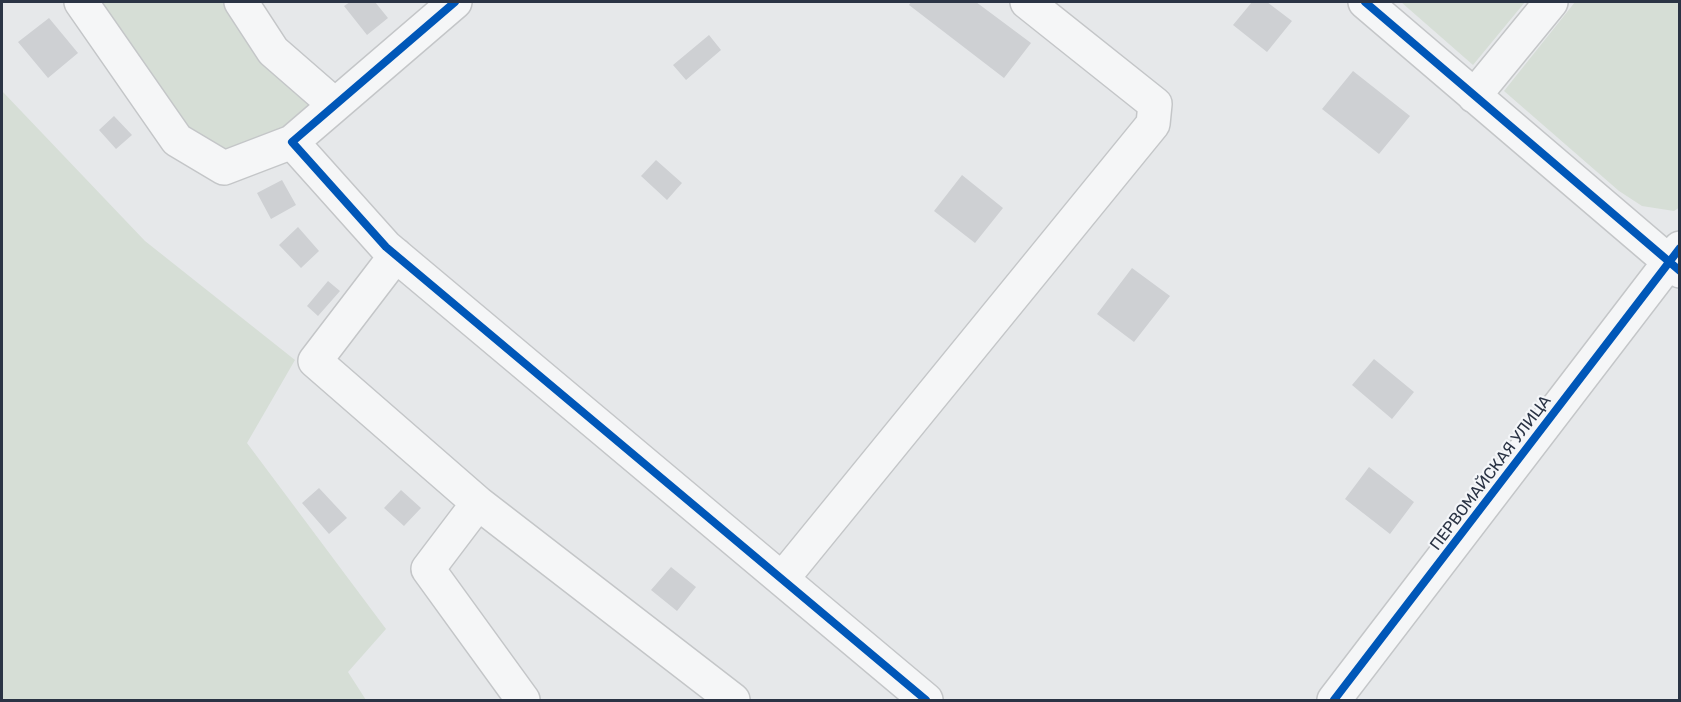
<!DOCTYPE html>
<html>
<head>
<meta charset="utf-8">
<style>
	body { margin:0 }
	#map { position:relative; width:1681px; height:702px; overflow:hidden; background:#e6e8ea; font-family:Rubik,sans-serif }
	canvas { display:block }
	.frame { position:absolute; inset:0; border:3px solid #2b3445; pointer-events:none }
</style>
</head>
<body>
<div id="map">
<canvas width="1681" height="702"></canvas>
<div class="frame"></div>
</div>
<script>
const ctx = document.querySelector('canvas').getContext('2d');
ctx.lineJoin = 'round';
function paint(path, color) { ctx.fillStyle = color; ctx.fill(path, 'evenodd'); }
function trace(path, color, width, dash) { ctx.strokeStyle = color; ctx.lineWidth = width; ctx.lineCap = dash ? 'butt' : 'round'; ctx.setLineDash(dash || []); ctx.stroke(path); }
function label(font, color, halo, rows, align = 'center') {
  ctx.font = font + ' Rubik,sans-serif'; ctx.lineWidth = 4.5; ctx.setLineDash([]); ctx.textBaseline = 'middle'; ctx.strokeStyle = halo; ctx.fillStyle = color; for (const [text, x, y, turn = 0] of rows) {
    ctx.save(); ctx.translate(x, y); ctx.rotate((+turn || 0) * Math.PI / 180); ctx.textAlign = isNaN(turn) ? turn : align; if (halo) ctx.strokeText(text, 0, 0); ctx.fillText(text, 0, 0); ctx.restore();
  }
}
const green = new Path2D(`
	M 92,2 L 227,2 L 317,107 L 286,133 L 226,155 L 182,133 Z
	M 1401,2 L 1525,2 L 1473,65 Z
	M 1575,2 L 1679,2 L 1680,207 L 1674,211 L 1642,206 L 1619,191 L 1504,91 Z
	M 2,91 L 145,241 L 295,360 L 247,443 L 386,629 L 348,672 L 366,700 L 2,700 Z`);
const building = new Path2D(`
	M 350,2 L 375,2 L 388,18 L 367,35 L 344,6 Z
	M 911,2 L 976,2 L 1031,43 L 1004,78 L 909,5 Z
	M 1252,2 L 1267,2 L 1292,21 L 1267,52 L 1233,25 Z
	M 49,18 L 78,53 L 48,78 L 18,42 Z
	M 709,35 L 721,50 L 686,80 L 673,65 Z
	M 1353,71 L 1410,116 L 1379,154 L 1322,109 Z
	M 114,116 L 132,135 L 116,149 L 99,130 Z
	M 656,160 L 682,183 L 667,200 L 641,176 Z
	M 962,175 L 1003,208 L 975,243 L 934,211 Z
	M 282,180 L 296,205 L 271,219 L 257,193 Z
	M 298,227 L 319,251 L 301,268 L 279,245 Z
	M 1132,268 L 1170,296 L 1134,342 L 1097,314 Z
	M 328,281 L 340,291 L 318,316 L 307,306 Z
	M 1374,359 L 1414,392 L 1392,419 L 1352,385 Z
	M 1369,467 L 1414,502 L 1390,534 L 1345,499 Z
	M 319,488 L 347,518 L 329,534 L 302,503 Z
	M 401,490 L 421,508 L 404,526 L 384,508 Z
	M 671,567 L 696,587 L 677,611 L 651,590 Z`);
const minor = new Path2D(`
	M 81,2 L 177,140 L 224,168 L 292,142
	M 241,2 L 273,51 L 335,105
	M 455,2 L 292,142 L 386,247 L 926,700
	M 1365,2 L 1680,271
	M 1474,96 L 1551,2
	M 396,255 L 315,361 L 478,503 L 428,569 L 523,700
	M 478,503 L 733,700
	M 782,579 L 1153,124 L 1155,104 L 1027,2
	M 1334,700 L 1680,248`);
const cycleway = new Path2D(`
	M 455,2 L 292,142 L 386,247 L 926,700
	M 1365,2 L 1680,271
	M 1334,700 L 1680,248`);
const streetNames = [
	["ПЕРВОМАЙСКАЯ УЛИЦА",1491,473,-53]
];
paint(green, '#d6ded6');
paint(building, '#ced0d3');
trace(minor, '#c4c6c8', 36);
trace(minor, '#f5f6f7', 33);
trace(cycleway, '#0057b8', 8);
label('16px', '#2b3445', '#f4f6f9', streetNames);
</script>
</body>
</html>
